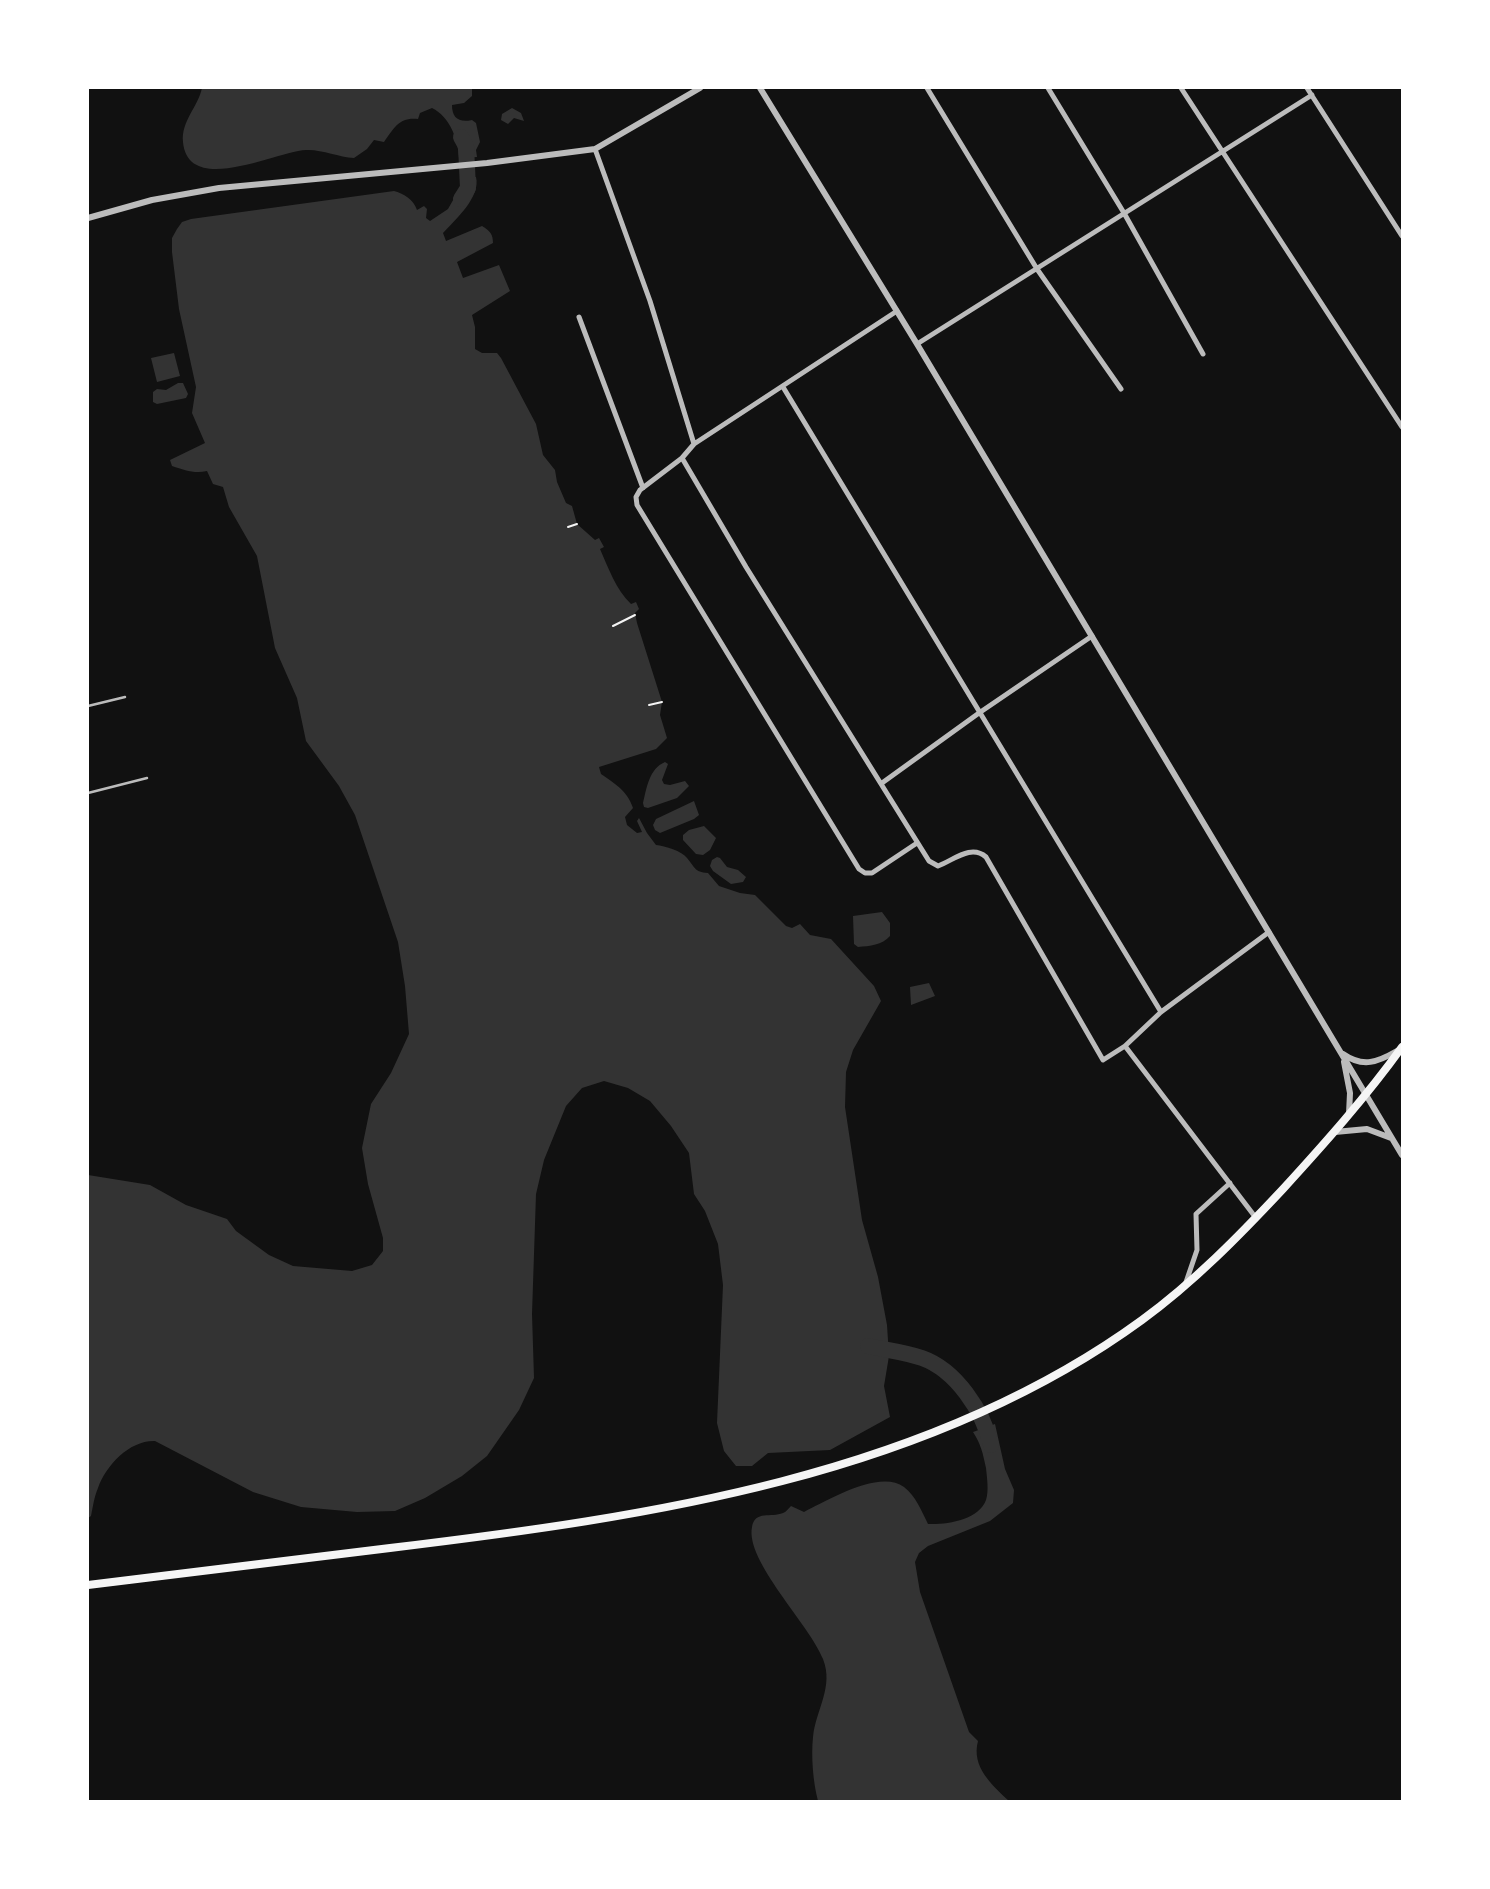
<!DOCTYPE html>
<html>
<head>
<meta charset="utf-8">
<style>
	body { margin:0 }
	#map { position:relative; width:1490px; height:1889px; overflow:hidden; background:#111; font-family:Literata,serif }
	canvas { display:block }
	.frame { position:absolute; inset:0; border:89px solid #fff; pointer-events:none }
</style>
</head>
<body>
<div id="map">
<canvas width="1490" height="1889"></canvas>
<div class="frame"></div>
</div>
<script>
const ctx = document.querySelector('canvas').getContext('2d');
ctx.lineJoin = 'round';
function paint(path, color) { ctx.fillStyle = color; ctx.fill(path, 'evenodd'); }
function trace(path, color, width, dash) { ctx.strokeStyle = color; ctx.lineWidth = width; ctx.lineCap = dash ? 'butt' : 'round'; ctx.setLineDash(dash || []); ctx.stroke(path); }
const water = new Path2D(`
	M 202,88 L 472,88 L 472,96 L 464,103 L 452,105 C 452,118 459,123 472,120 L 476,123 L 480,142 L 476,150 L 477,157 L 459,158 C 458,139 450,117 432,108 L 420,113 L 418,119 C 399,117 394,128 384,142 L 374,140 L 367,149 L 354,158 C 338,157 321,149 306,150 C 277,151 188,197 183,142 C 181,121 198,107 202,88 Z
	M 512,108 L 521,113 L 524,121 L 514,118 L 508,124 L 501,120 L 502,114 Z
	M 472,177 L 476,177 C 481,197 455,220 443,233 L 446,241 L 482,226 C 490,231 493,234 493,243 L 457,262 L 463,278 L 499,265 L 510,291 L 472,315 L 475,327 L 475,349 L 482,353 L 497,353 L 501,358 L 536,424 L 543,455 L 555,470 L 557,482 L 566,503 L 572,506 L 577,524 L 595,540 L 599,538 L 604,547 L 600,549 C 608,567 616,590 631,604 L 636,602 L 639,609 L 635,613 L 637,623 L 662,702 L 660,715 L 667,738 L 656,749 L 599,767 L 601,774 C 615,784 627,790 633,808 L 625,817 L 627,825 L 637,833 L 642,832 L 637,821 L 639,818 L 647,833 L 656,845 C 665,846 682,851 687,858 C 695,867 694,872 708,873 L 719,886 L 740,893 L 755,895 L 786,926 L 792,928 L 800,924 L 810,935 L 831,939 L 874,986 L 881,1001 L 853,1050 L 846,1072 L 845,1107 L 862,1220 L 878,1277 L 887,1325 L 889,1356 L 884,1386 L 890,1417 L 830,1450 L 768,1453 L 752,1466 L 736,1466 L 724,1451 L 717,1423 L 723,1285 L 718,1244 L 705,1211 L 694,1194 L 689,1153 L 671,1126 L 650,1101 L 628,1088 L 604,1081 L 582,1088 L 566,1106 L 544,1160 L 536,1194 L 532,1314 L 534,1378 L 519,1410 L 487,1456 L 462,1476 L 425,1498 L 395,1511 L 357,1512 L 301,1507 L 253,1492 L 155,1441 C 130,1440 106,1465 98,1488 C 94,1497 93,1507 91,1516 L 88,1518 L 88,1175 L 150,1185 L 186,1205 L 227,1219 L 236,1231 L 269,1255 L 293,1266 L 352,1271 L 372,1265 L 383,1251 L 383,1238 L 368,1184 L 362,1148 L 371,1104 L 391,1073 L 409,1034 L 405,986 L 398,942 L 355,815 L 339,786 L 306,741 L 297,698 L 275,648 L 257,556 L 229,507 L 223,487 L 213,484 L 207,471 C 194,474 185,470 172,466 L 170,460 L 205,443 L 192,413 L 196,387 L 179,309 L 172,252 L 172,238 L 177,229 L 182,222 L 191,219 L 394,191 C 403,193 414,200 417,210 L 424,206 L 427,209 L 426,218 L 430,221 L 448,209 L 461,186 Z
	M 174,353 L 180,376 L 157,382 L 151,358 Z
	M 178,383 L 183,383 L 188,394 L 186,398 L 157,404 L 153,402 L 153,392 L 157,389 L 166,390 Z
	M 665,762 L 668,764 L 662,780 L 664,784 L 670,785 L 685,781 L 689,786 L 677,798 L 648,808 L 644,807 L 643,803 C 647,787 649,769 665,762 Z
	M 694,801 L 699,815 L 694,819 L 660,833 L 655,830 L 653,825 L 656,819 Z
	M 704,826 L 716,838 L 710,850 L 703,855 L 696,854 L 683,840 L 683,835 L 689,830 Z
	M 717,857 L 720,858 L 727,867 L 738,870 L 746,877 L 743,882 L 731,884 L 713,871 L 710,866 L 712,860 Z
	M 882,912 L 890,923 L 890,936 C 882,945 870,946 858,947 L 854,944 L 853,916 Z
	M 929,983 L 935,996 L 911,1005 L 910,987 Z
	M 995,1424 L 1005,1469 L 1014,1490 L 1013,1503 L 990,1521 L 928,1546 L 919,1553 L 915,1562 L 920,1592 L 969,1732 L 978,1741 C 971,1767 992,1785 1009,1801 L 818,1801 C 813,1782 811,1756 813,1737 C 816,1709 834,1687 823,1659 C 810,1625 745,1561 752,1527 C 755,1510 771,1518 783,1513 C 786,1512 788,1509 791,1506 L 804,1512 C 827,1501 879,1469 904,1487 C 916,1496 922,1512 928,1524 C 946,1525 979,1520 986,1500 C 989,1491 987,1478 986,1468 C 983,1454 981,1444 973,1432 Z`);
const river = new Path2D(`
	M 461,199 L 468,188 L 466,146 L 461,137
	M 868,1346 C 886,1350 905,1352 922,1358 C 956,1370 983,1411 991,1445`);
const path = new Path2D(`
	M 568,527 L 577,524
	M 613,626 L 635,615
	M 649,705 L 662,702`);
const service = new Path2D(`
	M 88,706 L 125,697
	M 88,793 L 147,778`);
const minor = new Path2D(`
	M 927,88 L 1037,269 L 1121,389
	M 1048,88 L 1124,213 L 1203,354
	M 1181,88 L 1402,427
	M 1307,88 L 1402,236
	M 595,149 L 650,301 L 694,444 L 682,458 L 746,567 L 929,861 L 938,866 C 954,860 971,844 986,857 L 1103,1060 L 1125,1046 L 1161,1012 L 1269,932
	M 579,317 L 643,488
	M 917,344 L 1312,95
	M 783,387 L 1161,1012
	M 694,444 L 897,311
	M 682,458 L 640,490 L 636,497 L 637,505 L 859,869 L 865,873 L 872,873 L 917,843
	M 882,783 L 979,713 L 1092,636
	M 1125,1046 L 1256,1218
	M 1185,1285 L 1197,1250 L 1196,1214 L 1230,1183`);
const tertiary = new Path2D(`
	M 760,88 L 917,344 L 1402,1155
	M 88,218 L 152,200 L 219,188 L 487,163 L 595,149 L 700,88
	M 1343,1054 C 1363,1068 1378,1062 1397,1051
	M 1344,1062 L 1350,1093 L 1349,1114
	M 1335,1132 L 1367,1129 L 1391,1138`);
const primary = new Path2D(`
	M 88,1585 C 188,1572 289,1560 390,1548 C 647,1517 927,1477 1142,1320 C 1194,1282 1239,1236 1283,1189 C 1325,1143 1366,1097 1402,1047`);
paint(water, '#333');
trace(river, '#333', 16);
trace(path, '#f5f5f5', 2);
trace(service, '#bcbcbc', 2.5);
trace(minor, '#bcbcbc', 5);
trace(tertiary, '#bcbcbc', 6);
trace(primary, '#f5f5f5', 8);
</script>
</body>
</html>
